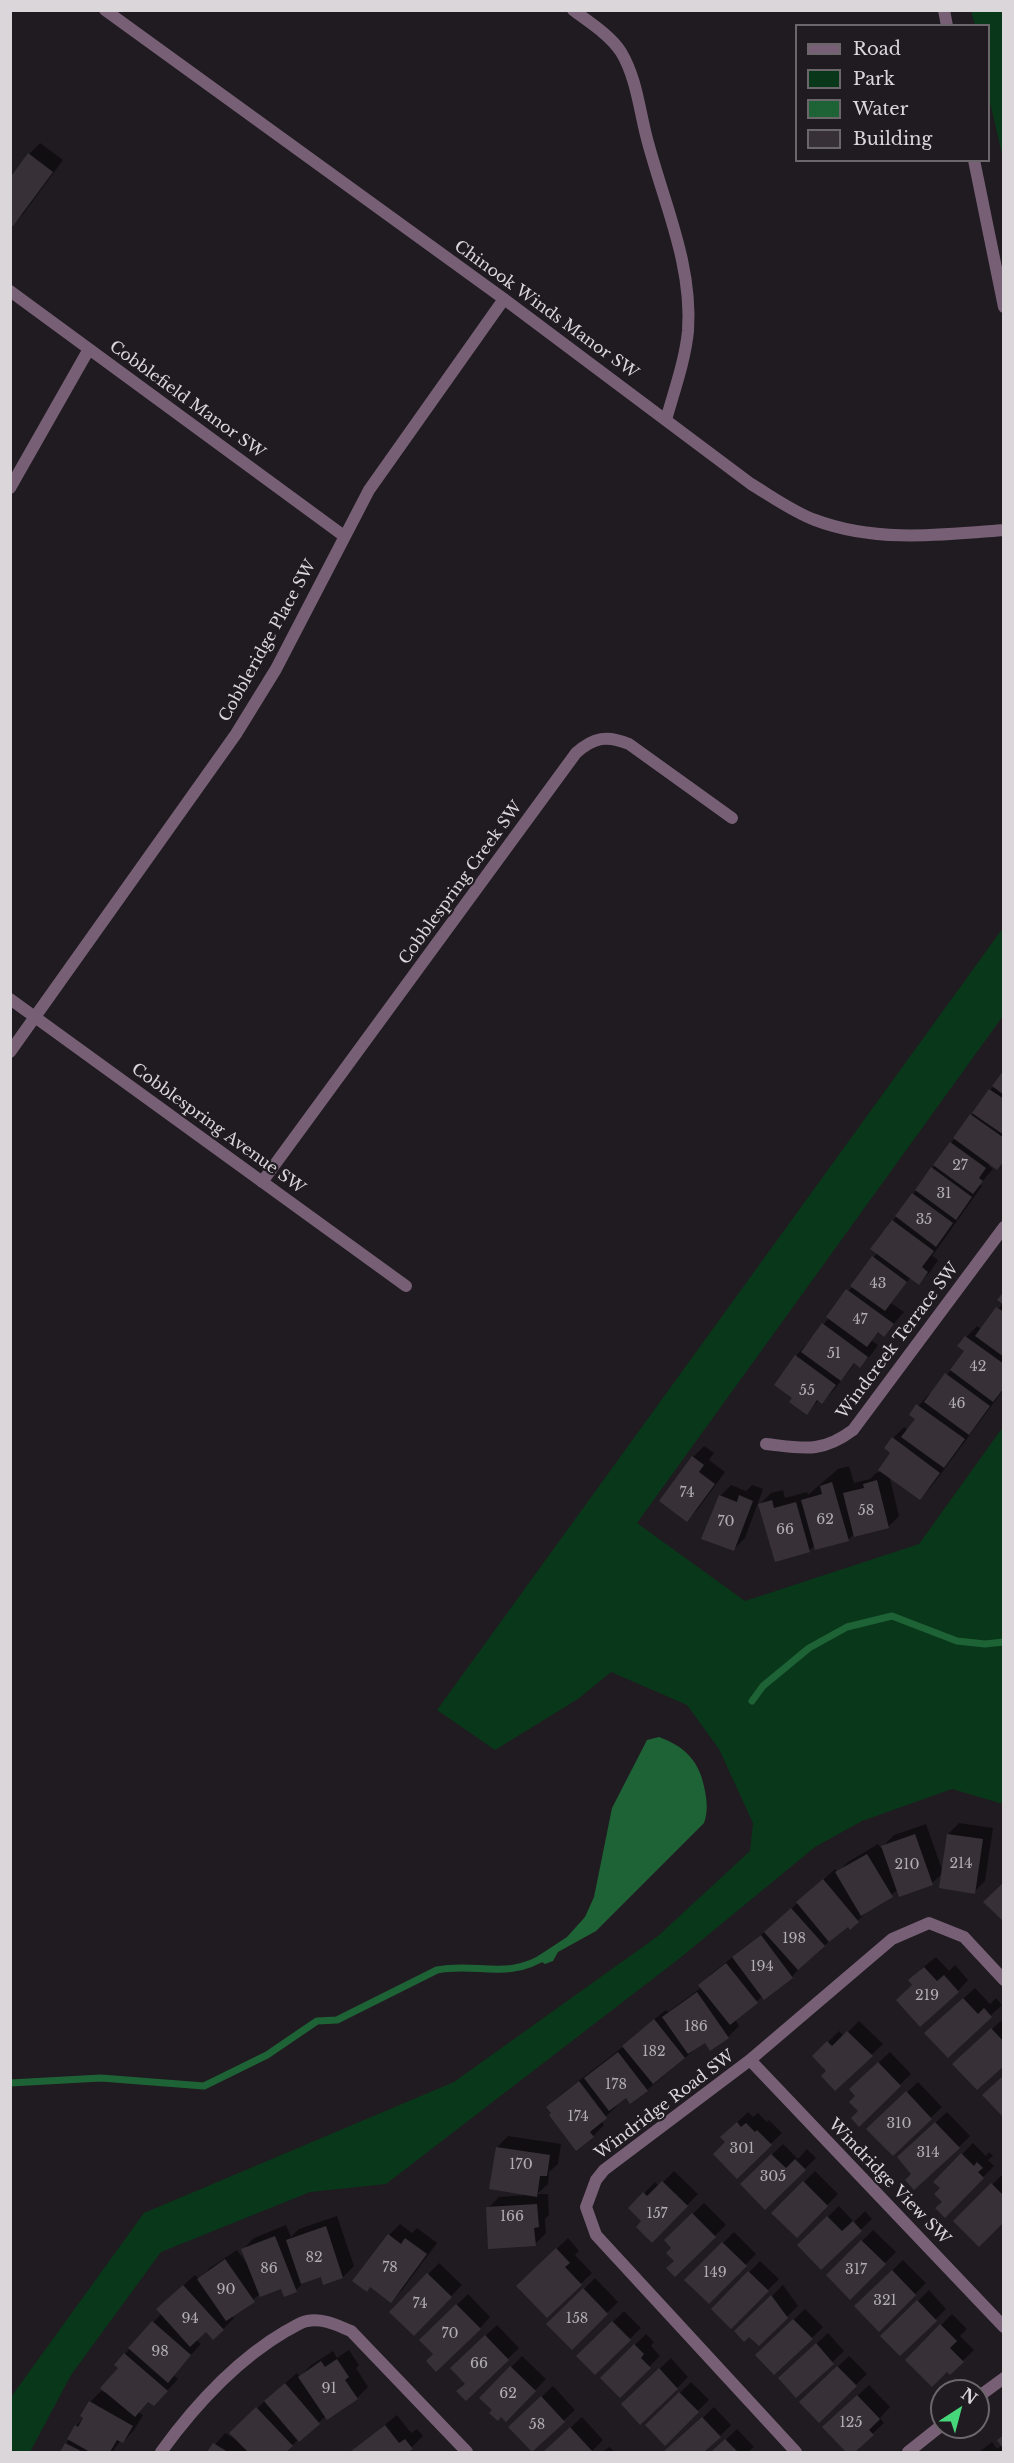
<!DOCTYPE html>
<html>
<head>
<meta charset="utf-8">
<style>
	body { margin:0 }
	#map { position:relative; width:1014px; height:2463px; overflow:hidden; background:#201b20; font-family:"Libre Baskerville",serif }
	canvas { display:block }
	.frame { position:absolute; inset:0; border:12px solid #dad6da; pointer-events:none }
	.legend { position:absolute; left:795px; top:24px; width:195px; height:138px; box-sizing:border-box; background:#201b20; border:2px solid #6a666a; margin:0; padding:8px 10px; list-style:none; font-size:18px; color:#dad6da }
	.legend li { display:flex; align-items:center; gap:12px; height:30px }
	.legend b { width:30px; border:2px solid #6a666a }
	.north { position:absolute; left:930px; top:2379px; width:60px; height:60px; box-sizing:border-box; background:#201b20; border:2px solid #6a666a; border-radius:50%; rotate:36deg; font-size:16px; font-weight:700; line-height:24px; text-align:center; color:#dad6da }
	.north::after { content:''; display:block; margin:auto; width:21px; height:27px; background:#46d77a; clip-path:polygon(50% 0,100% 100%,50% 72%,0 100%) }
</style>
</head>
<body>
<div id="map">
<canvas width="1014" height="2463"></canvas>
<div class="frame"></div>
<ul class="legend">
<li><b style="height:8px;background:#776076"></b>Road</li>
<li><b style="height:16px;background:#09371a"></b>Park</li>
<li><b style="height:16px;background:#1e6336"></b>Water</li>
<li><b style="height:16px;background:#373137"></b>Building</li>
</ul>
<div class="north">N</div>
</div>
<script>
const ctx = document.querySelector('canvas').getContext('2d');
ctx.lineJoin = 'round';
function paint(path, color) { ctx.fillStyle = color; ctx.fill(path, 'evenodd'); }
function trace(path, color, width, dash) { ctx.strokeStyle = color; ctx.lineWidth = width; ctx.lineCap = dash ? 'butt' : 'round'; ctx.setLineDash(dash || []); ctx.stroke(path); }
function label(font, color, halo, rows, align = 'center') {
  ctx.font = font + ' "Libre Baskerville",serif'; ctx.lineWidth = 4.5; ctx.setLineDash([]); ctx.textBaseline = 'middle'; ctx.strokeStyle = halo; ctx.fillStyle = color; for (const [text, x, y, turn = 0] of rows) {
    ctx.save(); ctx.translate(x, y); ctx.rotate((+turn || 0) * Math.PI / 180); ctx.textAlign = isNaN(turn) ? turn : align; if (halo) ctx.strokeText(text, 0, 0); ctx.fillText(text, 0, 0); ctx.restore();
  }
}
const green = new Path2D(`
	M 971,11 L 1003,11 L 1003,158 L 989,98 L 988,26 L 975,25 Z
	M 1003,928 L 1003,1016 L 637,1523 L 745,1601 L 919,1544 L 1003,1427 L 1003,1804 L 952,1789 L 862,1821 L 815,1847 L 680,1958 L 386,2184 L 310,2192 L 161,2252 L 71,2375 L 30,2452 L 11,2452 L 11,2397 L 144,2213 L 454,2082 L 658,1936 L 750,1851 L 753,1823 L 719,1749 L 687,1705 L 611,1672 L 578,1699 L 495,1750 L 437,1710 Z`);
const water = new Path2D(`
	M 659,1737 C 686,1747 700,1762 705,1791 C 707,1802 708,1812 704,1823 L 596,1931 L 558,1952 L 553,1961 L 545,1964 L 535,1958 L 567,1937 L 585,1917 L 594,1897 L 612,1808 L 647,1740 Z`);
const shadow = new Path2D(`
	M 40,143 L 63,160 L 24,213 L 13,224 L 29,154 Z
	M 1004,1072 L 1004,1161 L 991,1163 L 989,1166 L 993,1169 L 980,1184 L 982,1186 L 932,1256 L 938,1260 L 930,1272 L 919,1283 L 911,1277 L 891,1303 L 904,1312 L 884,1335 L 879,1331 L 871,1340 L 878,1345 L 871,1355 L 860,1366 L 855,1363 L 833,1391 L 822,1402 L 819,1400 L 806,1413 L 794,1397 L 796,1356 L 829,1318 L 877,1253 L 893,1221 Z
	M 1004,1293 L 1004,1389 L 931,1487 L 920,1498 L 889,1475 L 899,1516 L 888,1527 L 855,1533 L 849,1539 L 816,1549 L 815,1545 L 809,1551 L 760,1504 L 771,1493 L 783,1490 L 785,1498 L 807,1492 L 808,1495 L 838,1469 L 849,1466 L 854,1483 L 870,1479 L 876,1473 L 883,1471 L 893,1453 L 893,1438 L 904,1427 L 908,1430 L 917,1419 L 911,1414 L 929,1394 L 931,1395 L 966,1351 L 966,1337 L 977,1326 L 982,1330 L 1003,1303 Z
	M 704,1446 L 714,1453 L 709,1460 L 725,1472 L 698,1509 L 687,1520 L 693,1457 Z
	M 731,1485 L 746,1491 L 752,1485 L 763,1489 L 745,1538 L 734,1549 L 720,1496 Z
	M 959,1823 L 993,1828 L 985,1881 L 974,1892 L 943,1873 L 932,1883 L 898,1890 L 870,1909 L 850,1928 L 848,1925 L 802,1965 L 792,1977 L 763,1996 L 735,2019 L 739,2026 L 728,2037 L 705,2041 L 647,2090 L 626,2096 L 616,2104 L 617,2106 L 601,2121 L 604,2125 L 593,2136 L 553,2113 L 548,2107 L 559,2096 L 624,2046 L 635,2035 L 666,2010 L 668,2012 L 702,1987 L 700,1985 L 711,1974 L 772,1926 L 835,1869 L 838,1872 L 848,1862 L 878,1844 L 881,1848 L 894,1835 L 926,1824 L 943,1872 L 948,1834 Z
	M 936,1957 L 949,1971 L 955,1965 L 968,1980 L 958,1991 L 914,1985 L 921,1969 Z
	M 975,1988 L 990,2004 L 996,1998 L 1002,2005 L 948,2056 L 937,2022 Z
	M 1003,2019 L 1004,2064 L 966,2053 Z
	M 859,2021 L 883,2044 L 835,2089 L 828,2071 L 814,2056 L 839,2031 L 844,2036 Z
	M 890,2052 L 911,2074 L 859,2125 L 857,2096 L 851,2089 Z
	M 918,2082 L 942,2107 L 893,2154 L 880,2118 Z
	M 748,2112 L 753,2117 L 758,2113 L 767,2122 L 769,2120 L 782,2133 L 737,2176 L 727,2142 L 722,2137 Z
	M 947,2112 L 970,2136 L 959,2147 L 913,2173 L 910,2146 Z
	M 508,2136 L 561,2144 L 558,2164 L 549,2172 L 548,2184 L 537,2194 L 548,2194 L 549,2215 L 545,2219 L 546,2233 L 535,2244 L 488,2208 L 499,2197 L 527,2195 L 497,2147 Z
	M 973,2143 L 986,2156 L 989,2152 L 993,2156 L 988,2160 L 994,2166 L 945,2216 L 942,2188 L 935,2182 Z
	M 783,2144 L 798,2159 L 807,2149 L 816,2158 L 765,2208 L 742,2184 Z
	M 674,2171 L 698,2194 L 652,2241 L 643,2221 L 630,2208 L 655,2182 L 659,2186 Z
	M 815,2171 L 838,2194 L 797,2236 L 773,2213 Z
	M 1003,2174 L 1004,2220 L 955,2221 Z
	M 704,2203 L 726,2225 L 675,2275 L 673,2248 L 666,2240 Z
	M 839,2206 L 854,2222 L 865,2211 L 872,2219 L 821,2268 L 799,2245 Z
	M 337,2216 L 354,2266 L 343,2277 L 322,2275 L 306,2280 L 296,2290 L 282,2287 L 260,2294 L 232,2316 L 234,2318 L 223,2329 L 206,2330 L 196,2339 L 201,2344 L 173,2375 L 178,2379 L 165,2393 L 149,2400 L 138,2412 L 143,2415 L 134,2430 L 123,2442 L 121,2440 L 113,2451 L 115,2452 L 62,2452 L 76,2426 L 85,2417 L 90,2402 L 101,2391 L 109,2393 L 125,2354 L 162,2313 L 169,2298 L 195,2275 L 199,2279 L 210,2268 L 237,2250 L 248,2265 L 243,2249 L 254,2238 L 286,2225 L 291,2237 L 299,2229 Z
	M 400,2224 L 412,2233 L 417,2228 L 437,2243 L 402,2290 L 391,2301 L 389,2235 Z
	M 873,2230 L 896,2252 L 850,2298 L 828,2275 Z
	M 734,2232 L 756,2254 L 709,2302 L 686,2280 Z
	M 568,2238 L 579,2251 L 575,2255 L 592,2273 L 547,2316 L 530,2275 Z
	M 903,2260 L 926,2283 L 879,2330 L 856,2306 Z
	M 760,2261 L 779,2279 L 731,2327 L 713,2309 Z
	M 439,2263 L 462,2285 L 414,2334 L 391,2312 Z
	M 595,2278 L 618,2302 L 572,2348 L 548,2324 Z
	M 783,2285 L 798,2306 L 759,2344 L 749,2334 L 736,2331 Z
	M 929,2290 L 946,2309 L 900,2354 L 883,2336 Z
	M 468,2294 L 490,2317 L 480,2328 L 435,2354 L 421,2340 Z
	M 805,2309 L 823,2327 L 812,2338 L 768,2344 Z
	M 624,2311 L 641,2328 L 595,2373 L 578,2356 Z
	M 952,2314 L 967,2329 L 960,2336 L 974,2350 L 950,2373 L 947,2370 L 907,2360 Z
	M 497,2325 L 519,2348 L 466,2399 L 463,2357 Z
	M 828,2333 L 844,2351 L 796,2396 L 791,2367 Z
	M 646,2334 L 654,2342 L 651,2346 L 660,2356 L 620,2396 L 602,2378 Z
	M 349,2350 L 359,2365 L 356,2368 L 368,2387 L 357,2398 L 327,2418 L 326,2416 L 284,2452 L 209,2452 L 225,2433 L 235,2439 L 231,2433 L 268,2398 L 297,2373 L 300,2377 L 310,2366 L 333,2351 L 337,2358 Z
	M 522,2356 L 546,2379 L 506,2420 L 481,2398 Z
	M 849,2356 L 867,2374 L 819,2421 L 801,2402 Z
	M 671,2358 L 688,2377 L 677,2388 L 634,2393 Z
	M 691,2382 L 709,2400 L 665,2443 L 647,2425 Z
	M 869,2385 L 890,2407 L 880,2418 L 884,2423 L 853,2452 L 848,2452 L 824,2427 Z
	M 553,2386 L 575,2410 L 532,2449 L 510,2427 Z
	M 714,2407 L 731,2425 L 720,2436 L 701,2452 L 667,2452 Z
	M 397,2415 L 411,2433 L 417,2429 L 423,2436 L 412,2447 L 406,2452 L 351,2452 Z
	M 582,2417 L 603,2440 L 591,2452 L 544,2452 Z
	M 737,2429 L 754,2447 L 748,2452 L 713,2452 Z
	M 1004,2435 L 1004,2452 L 979,2452 L 992,2442 L 997,2449 L 1002,2445 L 999,2440 Z
	M 609,2447 L 615,2452 L 603,2452 Z`);
const stream = new Path2D(`
	M 752,1701 L 763,1686 L 809,1648 L 847,1627 L 892,1616 L 957,1641 L 985,1644 L 1004,1642
	M 10,2083 L 101,2078 L 204,2086 L 267,2055 L 317,2021 L 337,2020 L 437,1970 C 477,1962 508,1981 547,1955`);
const building = new Path2D(`
	M 28,153 L 53,172 L 13,226 L 10,225 L 10,178 Z
	M 1004,1070 L 1004,1095 L 992,1086 Z
	M 989,1089 L 1004,1099 L 1004,1135 L 972,1113 Z
	M 970,1114 L 1004,1138 L 1004,1161 L 997,1170 L 953,1138 Z
	M 950,1142 L 986,1168 L 979,1178 L 983,1181 L 973,1194 L 933,1165 Z
	M 931,1167 L 972,1197 L 956,1220 L 915,1190 Z
	M 912,1193 L 953,1223 L 936,1247 L 895,1216 Z
	M 892,1220 L 934,1251 L 922,1267 L 928,1272 L 919,1285 L 870,1249 Z
	M 872,1256 L 907,1282 L 885,1311 L 850,1286 Z
	M 846,1289 L 894,1324 L 884,1337 L 878,1332 L 867,1347 L 826,1317 Z
	M 1004,1291 L 1004,1305 L 997,1300 Z
	M 996,1307 L 1004,1312 L 1004,1357 L 975,1336 Z
	M 822,1323 L 868,1357 L 860,1368 L 854,1363 L 841,1381 L 801,1352 Z
	M 965,1336 L 1004,1364 L 1004,1388 L 993,1402 L 950,1370 L 964,1351 L 957,1346 Z
	M 795,1355 L 836,1385 L 822,1404 L 817,1400 L 807,1415 L 789,1402 L 792,1398 L 774,1385 Z
	M 945,1373 L 990,1406 L 969,1435 L 924,1402 Z
	M 916,1404 L 965,1439 L 944,1468 L 901,1437 L 915,1419 L 909,1415 Z
	M 892,1437 L 940,1473 L 920,1500 L 878,1470 L 890,1453 L 884,1448 Z
	M 692,1456 L 704,1465 L 699,1472 L 715,1484 L 687,1522 L 659,1501 Z
	M 877,1480 L 889,1528 L 854,1537 L 843,1493 L 864,1488 L 863,1484 Z
	M 832,1482 L 849,1541 L 815,1550 L 801,1500 L 822,1494 L 820,1486 Z
	M 719,1495 L 737,1502 L 739,1495 L 753,1501 L 734,1551 L 701,1539 Z
	M 772,1500 L 774,1508 L 796,1502 L 810,1552 L 775,1562 L 758,1504 Z
	M 915,1834 L 933,1885 L 899,1897 L 881,1846 Z
	M 947,1834 L 983,1839 L 975,1894 L 939,1888 Z
	M 867,1854 L 893,1897 L 861,1916 L 835,1872 Z
	M 823,1879 L 859,1922 L 850,1930 L 848,1927 L 829,1942 L 796,1902 Z
	M 1004,1882 L 1004,1922 L 983,1902 Z
	M 791,1908 L 825,1946 L 798,1970 L 764,1932 Z
	M 761,1935 L 793,1978 L 764,2000 L 732,1957 Z
	M 726,1963 L 758,2003 L 730,2025 L 698,1985 Z
	M 924,1967 L 937,1981 L 944,1975 L 959,1992 L 920,2027 L 896,2000 L 912,1985 L 908,1980 Z
	M 697,1992 L 729,2038 L 710,2051 L 705,2043 L 688,2054 L 662,2017 Z
	M 963,1998 L 978,2014 L 984,2008 L 992,2017 L 948,2058 L 924,2033 Z
	M 654,2019 L 685,2058 L 653,2084 L 622,2046 Z
	M 991,2028 L 1004,2042 L 1004,2066 L 977,2090 L 952,2064 Z
	M 847,2031 L 873,2056 L 835,2091 L 821,2076 L 826,2071 L 812,2056 L 827,2041 L 832,2046 Z
	M 618,2052 L 648,2091 L 630,2104 L 626,2098 L 609,2111 L 584,2078 Z
	M 878,2062 L 901,2086 L 859,2127 L 851,2118 L 858,2111 L 849,2102 L 855,2096 L 849,2089 Z
	M 1004,2075 L 1004,2118 L 982,2095 Z
	M 579,2081 L 607,2118 L 590,2132 L 594,2137 L 576,2151 L 549,2115 L 551,2113 L 546,2107 Z
	M 906,2091 L 932,2119 L 893,2156 L 866,2129 Z
	M 737,2122 L 741,2127 L 746,2123 L 755,2132 L 757,2130 L 772,2145 L 737,2179 L 713,2154 L 725,2142 L 720,2137 Z
	M 935,2122 L 960,2148 L 914,2190 L 905,2180 L 911,2174 L 897,2157 Z
	M 496,2147 L 550,2155 L 547,2176 L 540,2176 L 537,2197 L 489,2189 Z
	M 961,2153 L 974,2166 L 977,2162 L 983,2168 L 978,2172 L 984,2178 L 945,2218 L 935,2208 L 942,2202 L 934,2194 L 940,2188 L 933,2182 Z
	M 771,2154 L 786,2168 L 795,2159 L 806,2170 L 765,2210 L 740,2184 Z
	M 662,2181 L 688,2206 L 652,2243 L 636,2227 L 641,2221 L 628,2208 L 643,2192 L 647,2196 Z
	M 803,2181 L 828,2206 L 797,2238 L 771,2213 Z
	M 991,2183 L 1004,2196 L 1004,2222 L 979,2247 L 953,2221 Z
	M 537,2204 L 539,2227 L 534,2228 L 536,2246 L 488,2249 L 486,2207 Z
	M 692,2213 L 716,2237 L 675,2277 L 666,2268 L 674,2261 L 666,2253 L 671,2248 L 664,2240 Z
	M 827,2216 L 842,2231 L 853,2221 L 862,2231 L 821,2270 L 797,2245 Z
	M 326,2226 L 343,2278 L 323,2285 L 321,2277 L 301,2284 L 286,2240 Z
	M 388,2234 L 401,2244 L 405,2238 L 427,2254 L 391,2303 L 370,2287 L 367,2292 L 352,2281 Z
	M 275,2236 L 297,2292 L 284,2297 L 281,2289 L 260,2297 L 241,2249 Z
	M 861,2240 L 886,2264 L 850,2300 L 826,2275 Z
	M 722,2242 L 747,2266 L 709,2304 L 684,2280 Z
	M 556,2248 L 570,2263 L 565,2267 L 582,2285 L 547,2318 L 516,2286 Z
	M 225,2259 L 255,2302 L 226,2321 L 197,2279 Z
	M 892,2270 L 916,2295 L 879,2332 L 854,2306 Z
	M 748,2271 L 769,2291 L 731,2329 L 711,2309 Z
	M 427,2273 L 452,2297 L 414,2336 L 389,2312 Z
	M 183,2285 L 224,2330 L 213,2340 L 206,2332 L 190,2347 L 156,2309 Z
	M 583,2288 L 608,2314 L 572,2350 L 546,2324 Z
	M 771,2295 L 788,2318 L 759,2346 L 749,2337 L 744,2342 L 734,2331 Z
	M 917,2300 L 937,2321 L 900,2356 L 880,2336 Z
	M 456,2304 L 481,2329 L 436,2372 L 426,2361 L 433,2354 L 419,2340 Z
	M 793,2319 L 813,2339 L 774,2375 L 755,2355 Z
	M 152,2321 L 191,2355 L 168,2383 L 128,2348 Z
	M 612,2321 L 631,2340 L 595,2375 L 576,2356 Z
	M 940,2324 L 957,2341 L 950,2348 L 964,2362 L 950,2375 L 947,2372 L 932,2387 L 905,2360 Z
	M 485,2335 L 509,2360 L 466,2401 L 456,2391 L 465,2384 L 450,2368 Z
	M 816,2343 L 834,2364 L 796,2398 L 778,2378 Z
	M 634,2344 L 644,2354 L 641,2358 L 651,2368 L 620,2398 L 600,2378 Z
	M 124,2353 L 168,2391 L 154,2406 L 148,2402 L 135,2417 L 100,2388 L 118,2368 L 114,2365 Z
	M 337,2359 L 349,2377 L 345,2380 L 358,2399 L 327,2420 L 298,2377 L 321,2361 L 325,2367 Z
	M 510,2366 L 536,2391 L 506,2422 L 501,2417 L 498,2421 L 489,2413 L 492,2410 L 479,2398 Z
	M 837,2366 L 857,2386 L 819,2423 L 799,2402 Z
	M 659,2368 L 678,2389 L 640,2425 L 621,2404 Z
	M 285,2383 L 320,2424 L 299,2442 L 264,2401 Z
	M 679,2392 L 699,2412 L 665,2446 L 645,2425 Z
	M 857,2395 L 880,2419 L 869,2430 L 874,2435 L 855,2452 L 846,2452 L 822,2427 Z
	M 541,2396 L 565,2422 L 532,2452 L 508,2427 Z
	M 89,2401 L 133,2426 L 123,2443 L 117,2440 L 110,2452 L 90,2452 L 67,2439 L 75,2425 L 78,2427 L 83,2418 L 80,2416 Z
	M 256,2407 L 293,2446 L 286,2452 L 248,2452 L 229,2433 Z
	M 702,2417 L 721,2437 L 704,2452 L 663,2452 Z
	M 385,2425 L 399,2443 L 405,2439 L 413,2449 L 408,2452 L 350,2452 Z
	M 570,2427 L 593,2452 L 543,2452 Z
	M 1004,2435 L 1004,2450 L 997,2440 Z
	M 725,2439 L 738,2452 L 711,2452 Z
	M 65,2443 L 83,2452 L 60,2452 Z
	M 213,2443 L 228,2452 L 207,2452 Z`);
const minor = new Path2D(`
	M 105,10 L 504,299 L 751,484 C 771,496 793,512 815,520 C 876,543 941,535 1004,530
	M 573,10 C 589,22 610,35 621,52 C 636,77 639,107 646,135 C 662,199 693,263 688,331 C 685,361 674,391 666,420
	M 10,291 L 344,536
	M 10,488 L 89,349
	M 10,999 L 406,1286
	M 10,1052 L 236,734 L 276,669 L 369,490 L 504,299
	M 262,1182 L 576,753 C 594,737 607,735 629,744 L 732,818
	M 766,1444 C 802,1448 821,1454 853,1430 L 1004,1227
	M 750,2060 L 1004,2327
	M 978,2397 L 1004,2378
	M 161,2452 C 195,2405 235,2361 286,2331 C 293,2328 300,2322 307,2321 C 323,2318 336,2325 351,2331 L 467,2452
	M 796,2452 L 596,2235 L 586,2207 L 596,2180 L 604,2170 L 750,2060 L 892,1939 L 929,1923 L 964,1937 L 1004,1980
	M 908,2452 L 942,2425`);
const tertiary = new Path2D(`
	M 944,10 L 947,26
	M 974,160 L 1004,307`);
const numberNames = [
	["27",960,1166],
	["31",944,1194],
	["35",924,1220],
	["43",878,1284],
	["47",860,1320],
	["51",834,1354],
	["42",978,1367],
	["55",807,1391],
	["46",957,1404],
	["74",687,1493],
	["58",866,1511],
	["62",825,1520],
	["70",726,1522],
	["66",785,1530],
	["214",961,1864],
	["210",907,1865],
	["198",794,1939],
	["194",762,1967],
	["219",927,1996],
	["186",696,2027],
	["182",654,2052],
	["178",616,2085],
	["174",578,2117],
	["310",899,2124],
	["301",742,2149],
	["314",928,2153],
	["170",521,2165],
	["305",773,2177],
	["157",657,2214],
	["166",512,2217],
	["82",314,2258],
	["78",390,2268],
	["86",269,2269],
	["317",856,2270],
	["149",715,2273],
	["90",226,2290],
	["321",885,2301],
	["74",420,2304],
	["94",190,2319],
	["158",577,2319],
	["70",450,2334],
	["98",160,2352],
	["66",479,2364],
	["91",329,2389],
	["62",508,2394],
	["125",851,2423],
	["58",537,2425]
];
const streetNames = [
	["Chinook Winds Manor SW",546,310,36],
	["Cobblefield Manor SW",187,400,36],
	["Cobbleridge Place SW",268,641,-61],
	["Cobblespring Creek SW",461,883,-54],
	["Cobblespring Avenue SW",218,1129,36],
	["Windcreek Terrace SW",898,1341,-53],
	["Windridge Road SW",665,2105,-37],
	["Windridge View SW",889,2182,46]
];
paint(green, '#09371a');
paint(water, '#1e6336');
paint(shadow, '#0007');
trace(stream, '#1e6336', 7);
paint(building, '#373137');
trace(minor, '#776076', 12);
trace(tertiary, '#776076', 12);
label('14px', '#b1adb1', null, numberNames);
label('16px', '#dad6da', '#201b20', streetNames);
</script>
</body>
</html>
